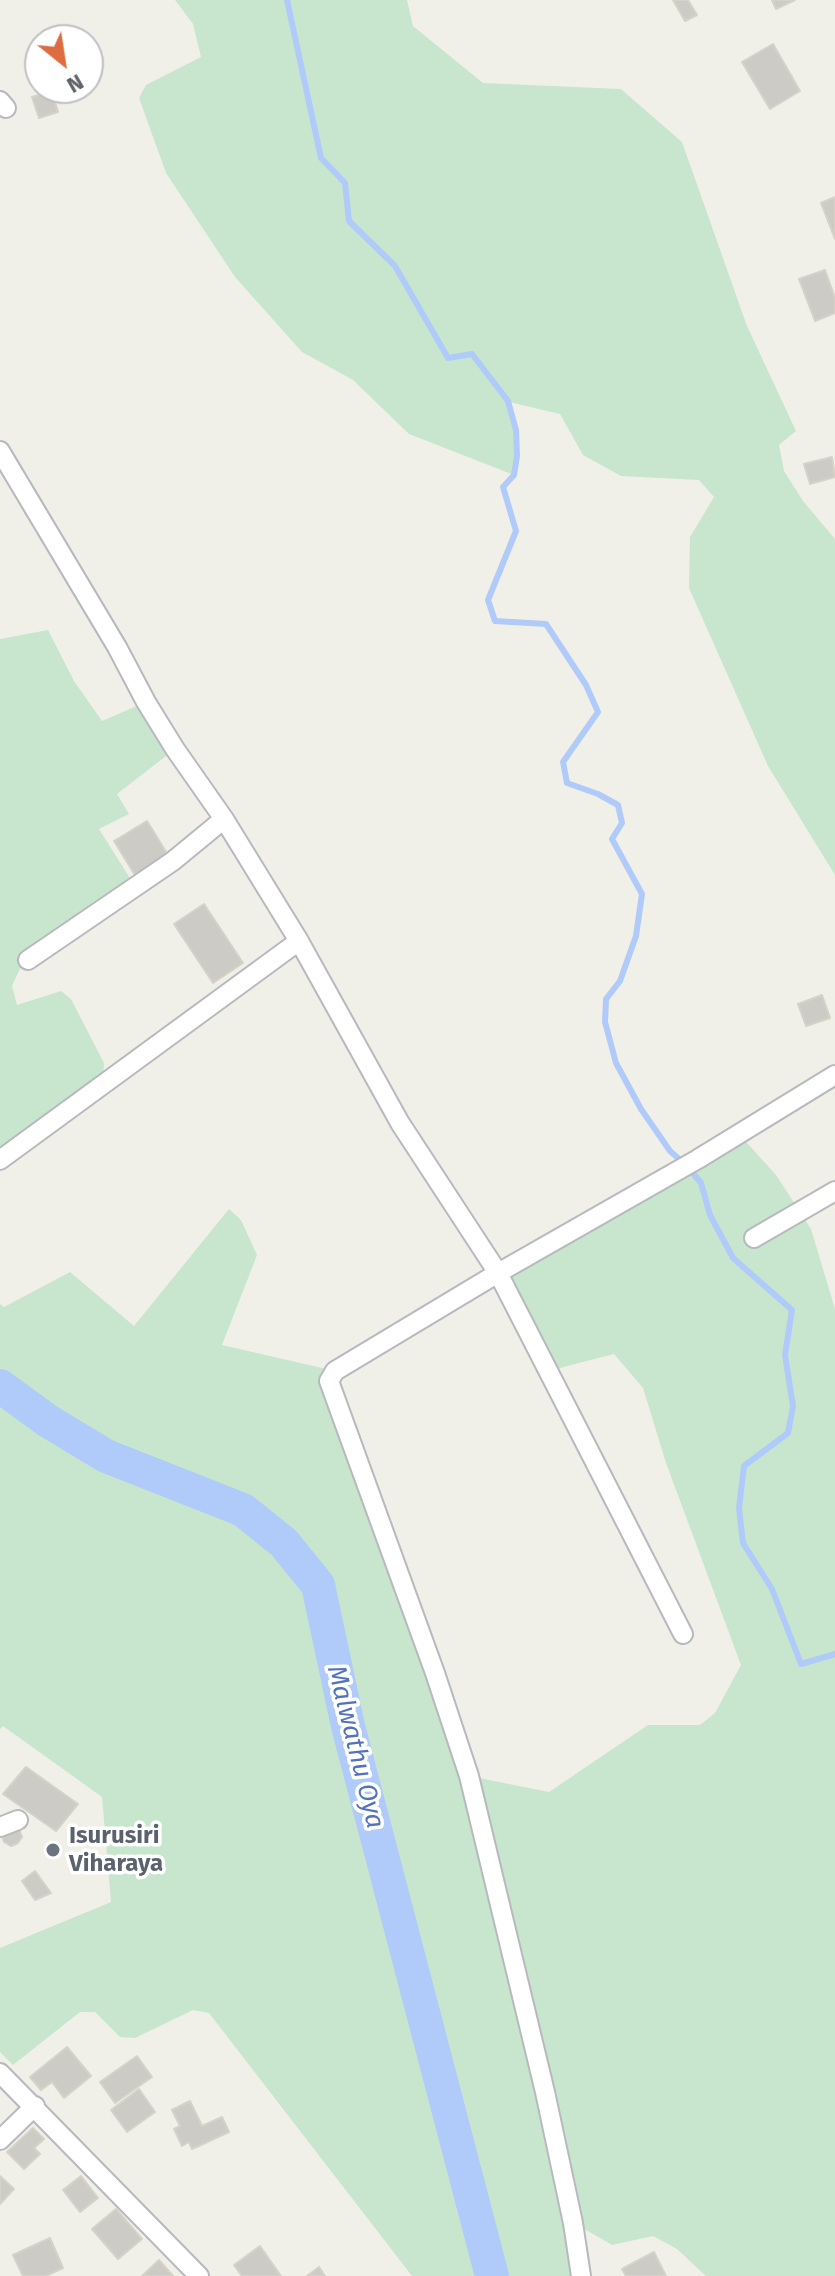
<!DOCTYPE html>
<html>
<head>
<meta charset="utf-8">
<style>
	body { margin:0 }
	#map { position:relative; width:835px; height:2276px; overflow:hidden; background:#f0f0e9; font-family:"Fira Sans",sans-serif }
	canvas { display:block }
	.north { position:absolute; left:24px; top:24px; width:80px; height:80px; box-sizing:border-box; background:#fff; border:2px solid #bfc0c2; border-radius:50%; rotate:150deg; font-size:22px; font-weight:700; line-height:32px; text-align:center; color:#606267 }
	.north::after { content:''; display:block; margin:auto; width:28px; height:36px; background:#de6c41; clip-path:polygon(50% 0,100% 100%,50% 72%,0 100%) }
</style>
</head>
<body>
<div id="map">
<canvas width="835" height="2276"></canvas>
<div class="north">N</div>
</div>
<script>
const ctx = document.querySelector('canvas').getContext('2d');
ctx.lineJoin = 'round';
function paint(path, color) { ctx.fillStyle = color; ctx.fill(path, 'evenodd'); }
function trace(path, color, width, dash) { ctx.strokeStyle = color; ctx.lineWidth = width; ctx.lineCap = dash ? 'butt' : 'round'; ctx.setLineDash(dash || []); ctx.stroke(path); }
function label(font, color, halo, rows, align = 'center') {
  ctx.font = font + ' "Fira Sans",sans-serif'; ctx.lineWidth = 7; ctx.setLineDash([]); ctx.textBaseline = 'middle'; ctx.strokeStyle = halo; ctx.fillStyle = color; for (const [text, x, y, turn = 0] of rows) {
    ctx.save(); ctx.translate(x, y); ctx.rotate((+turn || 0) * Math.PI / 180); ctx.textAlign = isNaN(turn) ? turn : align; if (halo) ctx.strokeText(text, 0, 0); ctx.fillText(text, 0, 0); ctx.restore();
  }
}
const green = new Path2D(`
	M 175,0 L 407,0 L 413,26 L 483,83 L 621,89 L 682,142 L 747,326 L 796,431 L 779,445 L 784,471 L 803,501 L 835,539 L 835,875 L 768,766 L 689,588 L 690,537 L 714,497 L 699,480 L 621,476 L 583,455 L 560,414 L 509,402 L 516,430 L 517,456 L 514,475 L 409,434 L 353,380 L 302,352 L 235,277 L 166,173 L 139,98 L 146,85 L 201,57 L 193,24 Z
	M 48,630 L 74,681 L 102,721 L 146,702 L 175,749 L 117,794 L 129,814 L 99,829 L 133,883 L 24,960 L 12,986 L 17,1005 L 61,991 L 71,999 L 104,1063 L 103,1077 L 0,1160 L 0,639 Z
	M 738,1133 L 776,1175 L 811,1229 L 835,1309 L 835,2276 L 706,2276 L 677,2249 L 653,2236 L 612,2245 L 574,2223 L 581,2276 L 412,2276 L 209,2013 L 193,2010 L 135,2038 L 120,2037 L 95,2012 L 80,2012 L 13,2065 L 0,2052 L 0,1948 L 111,1902 L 102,1797 L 3,1726 L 0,1729 L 0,1304 L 4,1307 L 70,1272 L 134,1326 L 229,1209 L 241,1220 L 257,1255 L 222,1345 L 335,1371 L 329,1381 L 469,1776 L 549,1792 L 648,1725 L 700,1725 L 715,1713 L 741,1665 L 666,1463 L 643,1388 L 614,1354 L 548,1371 L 498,1273 Z`);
const stream = new Path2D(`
	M 287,0 L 321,158 L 345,183 L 349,221 L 395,266 L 448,358 L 472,354 L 508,401 L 516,430 L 517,456 L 514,475 L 503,487 L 516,531 L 488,600 L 495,621 L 546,624 L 586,685 L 598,712 L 563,762 L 567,783 L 598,794 L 618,805 L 622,823 L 612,839 L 642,894 L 636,936 L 620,981 L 606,999 L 605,1022 L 616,1063 L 641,1109 L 670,1151 L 687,1166 L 701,1183 L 710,1215 L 733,1258 L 792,1310 L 785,1355 L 793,1406 L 788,1433 L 744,1466 L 739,1508 L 743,1543 L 772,1589 L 801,1664 L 835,1654`);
const river = new Path2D(`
	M 0,1386 L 48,1421 L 106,1456 L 243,1510 L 284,1543 L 318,1585 L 348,1726 L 492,2276`);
const building = new Path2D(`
	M 673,0 L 688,0 L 697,15 L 685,21 Z
	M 772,0 L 795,0 L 776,9 Z
	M 773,44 L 800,91 L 770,109 L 742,62 Z
	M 52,91 L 58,112 L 39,118 L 32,97 Z
	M 835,197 L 835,239 L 821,203 Z
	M 825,270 L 835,298 L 835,313 L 815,321 L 799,279 Z
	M 832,457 L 835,477 L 810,484 L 804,464 Z
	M 147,821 L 168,855 L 135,875 L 114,841 Z
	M 204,904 L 243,963 L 213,983 L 174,924 Z
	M 822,995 L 830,1018 L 806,1026 L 798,1004 Z
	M 26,1767 L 78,1804 L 56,1831 L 3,1794 Z
	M 13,1826 L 19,1829 L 22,1837 L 18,1843 L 11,1846 L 4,1842 L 2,1835 Z
	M 35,1871 L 51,1893 L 35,1900 L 22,1881 Z
	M 67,2047 L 91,2076 L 64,2098 L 52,2082 L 41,2090 L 30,2077 Z
	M 137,2056 L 152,2077 L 115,2103 L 100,2082 Z
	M 139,2089 L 155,2112 L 127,2132 L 111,2110 Z
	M 190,2101 L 202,2126 L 222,2117 L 229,2132 L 192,2149 L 189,2142 L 182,2146 L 174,2129 L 180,2126 L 172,2110 Z
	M 33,2128 L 44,2139 L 34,2148 L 40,2154 L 24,2169 L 7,2152 Z
	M 0,2176 L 14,2189 L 0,2204 Z
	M 81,2176 L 98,2198 L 80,2212 L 63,2190 Z
	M 116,2209 L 142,2239 L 118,2259 L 92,2229 Z
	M 50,2238 L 63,2268 L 46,2276 L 23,2276 L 13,2255 Z
	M 260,2246 L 281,2276 L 242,2276 L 234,2265 Z
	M 654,2252 L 666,2276 L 626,2276 L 622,2269 Z
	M 159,2260 L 173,2276 L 142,2276 Z
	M 319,2267 L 325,2276 L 307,2276 Z`);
const street = new Path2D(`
	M 0,101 L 6,108
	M 0,451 L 117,647 L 146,702 L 175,749 L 224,819 L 299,941 L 400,1123 L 498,1273 L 683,1634
	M 28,960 L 173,861 L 224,819
	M 0,1160 L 299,941
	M 754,1238 L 835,1191
	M 0,1827 L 18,1820
	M 0,2073 L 199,2276
	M 0,2140 L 35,2106
	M 581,2276 L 573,2223 L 545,2092 L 469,1776 L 435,1673 L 329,1381 L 335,1371 L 498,1273 L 698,1159 L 835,1075`);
const markers = [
	[53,1850,8,"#6b7280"]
];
const worshipNames = [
	["Isurusiri",69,1836],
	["Viharaya",69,1864]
];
const waterNames = [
	["Malwathu Oya",355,1747,76]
];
paint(green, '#c7e6cd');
trace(stream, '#b0cbf9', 6);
trace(river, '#b0cbf9', 34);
paint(building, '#cccbc5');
trace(building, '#d5d3c7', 2);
trace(street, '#b8b9be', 22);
trace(street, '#fff', 18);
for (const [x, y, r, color] of markers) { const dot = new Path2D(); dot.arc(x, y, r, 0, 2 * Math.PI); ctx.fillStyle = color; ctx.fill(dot); trace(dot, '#fff', 3); }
label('bold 24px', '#5b616d', '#fff', worshipNames, 'left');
label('italic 26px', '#5272bd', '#fff', waterNames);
</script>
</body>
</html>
